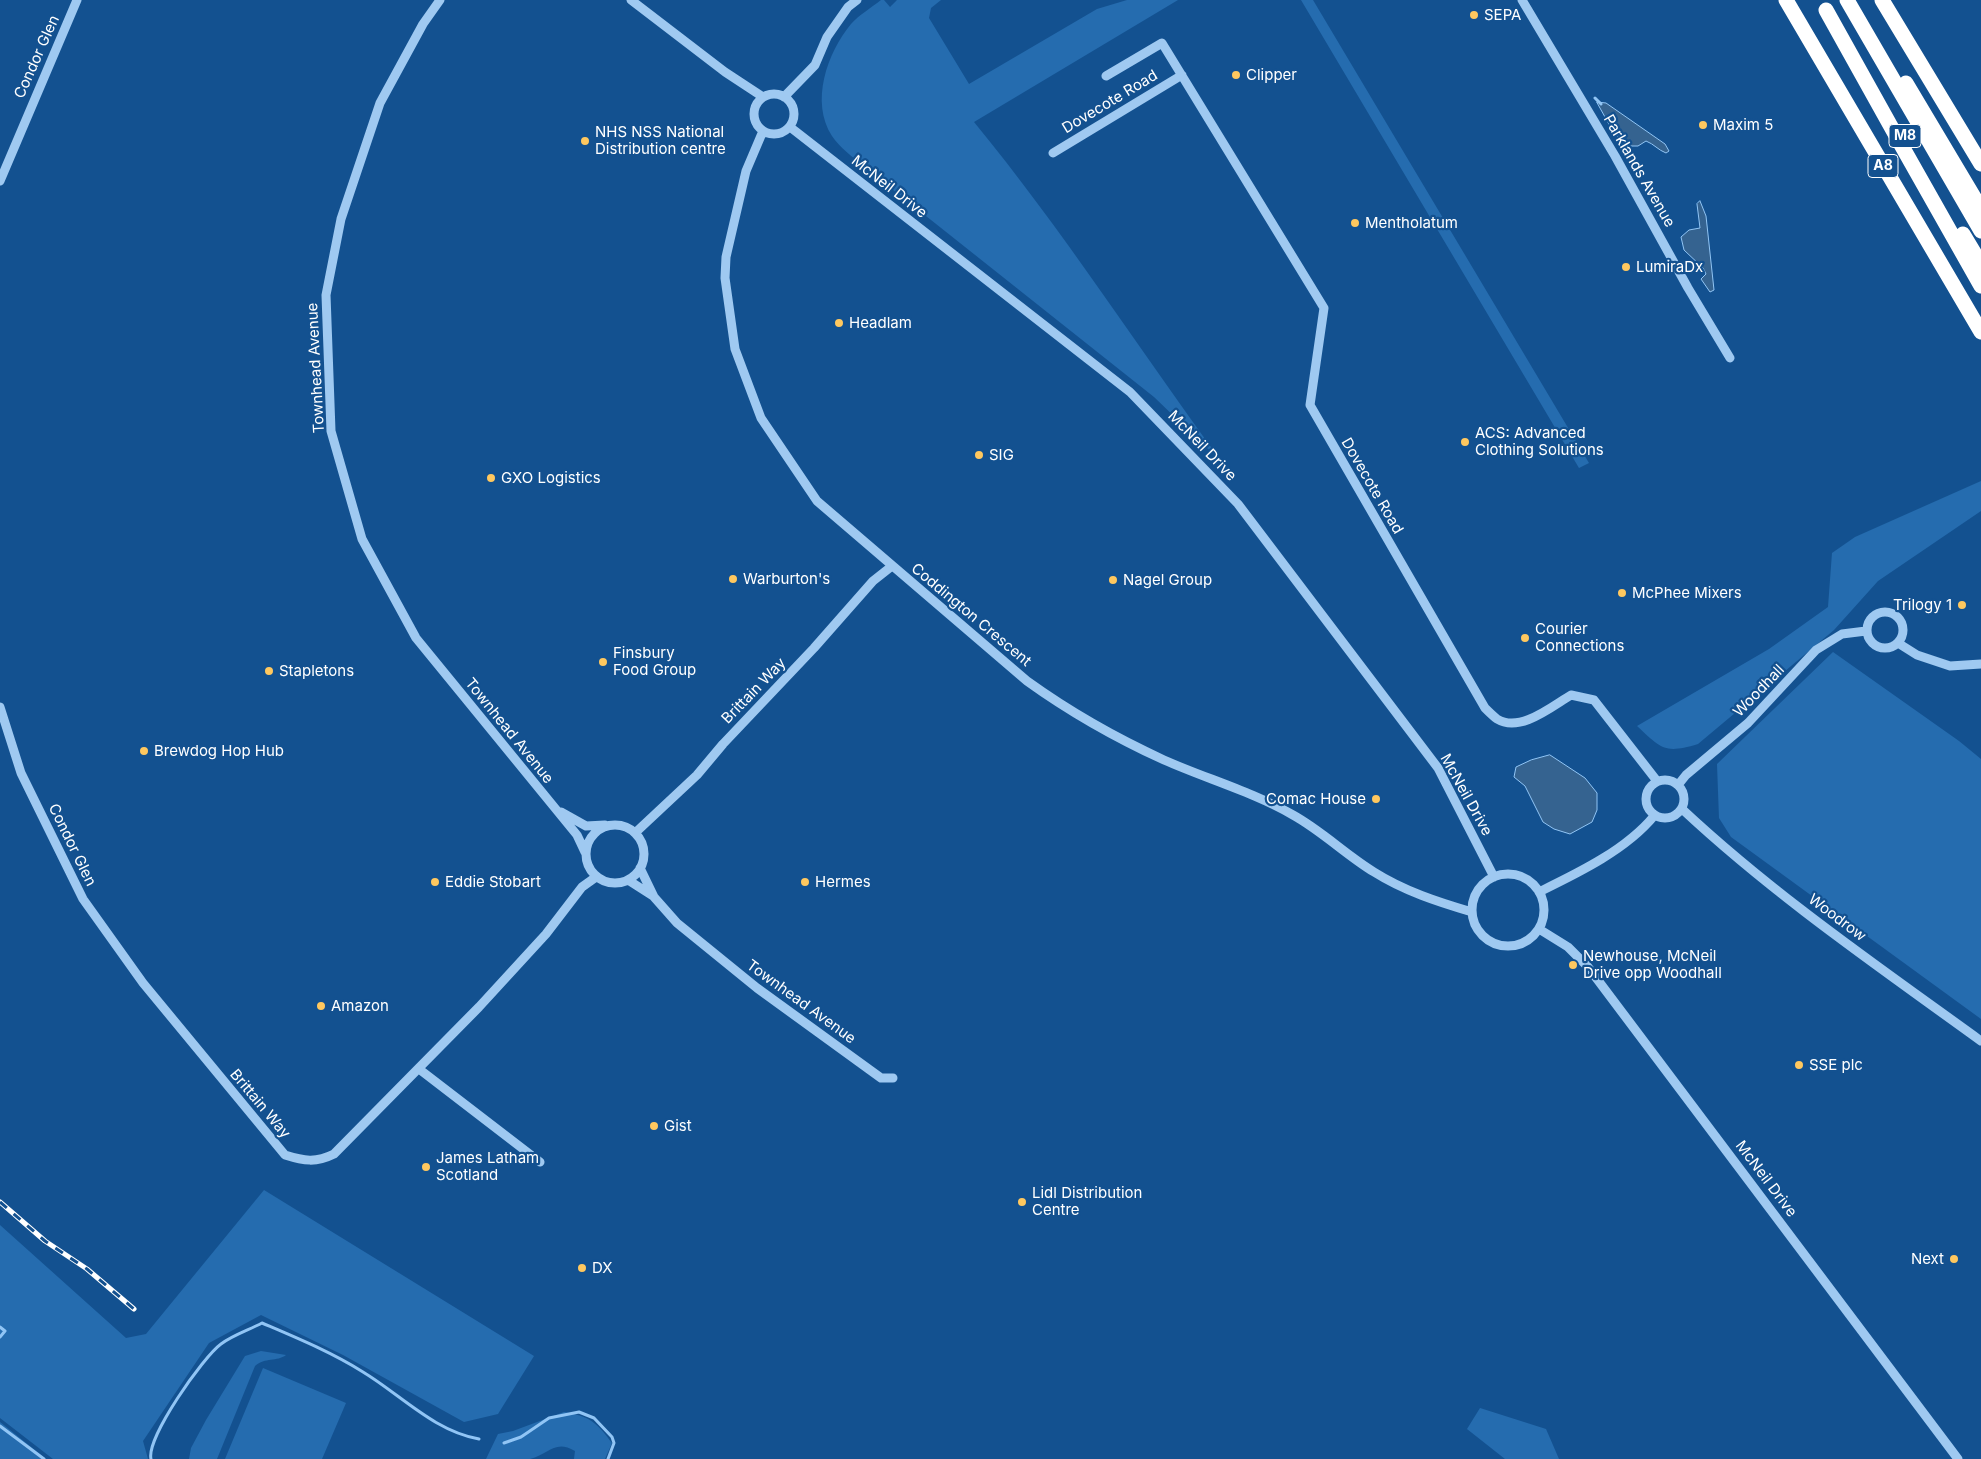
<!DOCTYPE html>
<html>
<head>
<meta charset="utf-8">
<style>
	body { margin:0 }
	canvas { display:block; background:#135190 }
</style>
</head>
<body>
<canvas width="1981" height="1459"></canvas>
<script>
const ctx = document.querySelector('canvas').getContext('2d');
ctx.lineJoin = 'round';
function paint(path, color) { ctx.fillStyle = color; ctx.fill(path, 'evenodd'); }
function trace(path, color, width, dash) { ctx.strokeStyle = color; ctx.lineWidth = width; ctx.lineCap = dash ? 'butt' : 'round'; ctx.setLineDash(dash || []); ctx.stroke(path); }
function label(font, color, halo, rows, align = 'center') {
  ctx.font = font + ' Inter,sans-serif'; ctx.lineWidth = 4.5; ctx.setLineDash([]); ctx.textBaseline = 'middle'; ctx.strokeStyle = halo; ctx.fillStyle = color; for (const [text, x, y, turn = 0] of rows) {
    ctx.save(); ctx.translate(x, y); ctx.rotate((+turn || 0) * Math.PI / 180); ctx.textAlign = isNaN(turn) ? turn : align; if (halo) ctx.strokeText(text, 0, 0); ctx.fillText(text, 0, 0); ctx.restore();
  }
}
const green = new Path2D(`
	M 881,0 L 884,0 L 890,7 L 897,0 L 941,0 L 931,8 L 929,18 L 969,84 L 1097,9 L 1127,0 L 1178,0 L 974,122 C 1062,229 1137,346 1219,458 L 1207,448 L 1154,397 L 863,166 C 853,157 839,147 832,136 C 810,102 827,53 851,24 C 859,15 871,8 881,0 Z
	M 1301,0 L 1313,0 L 1589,463 L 1579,468 Z
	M 1981,481 L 1981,511 L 1878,581 L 1834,630 L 1698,744 C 1664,754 1662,749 1637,726 L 1769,649 L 1828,607 L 1832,553 L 1855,537 Z
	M 1833,652 L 1959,741 L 1981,759 L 1981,1019 L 1731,837 L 1719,818 L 1717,764 Z
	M 264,1190 L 534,1356 L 498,1414 L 464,1422 L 343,1355 L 261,1315 L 209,1343 L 143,1441 L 148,1459 L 53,1459 L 0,1418 L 0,1225 L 126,1338 L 146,1334 Z
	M 261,1351 L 286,1355 C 277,1362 265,1357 255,1366 L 217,1459 L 189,1459 L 191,1448 L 206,1420 L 245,1356 Z
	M 263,1368 L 346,1403 L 322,1459 L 225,1459 Z
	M 1480,1408 L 1546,1429 L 1559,1459 L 1505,1459 L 1467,1429 Z
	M 564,1412 C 590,1416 597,1423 612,1443 L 605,1459 L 574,1459 L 575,1451 C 555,1439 549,1454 530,1459 C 517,1459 499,1459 486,1459 L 498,1434 L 513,1431 Z
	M 0,1422 L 46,1459 L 0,1459 Z`);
const water = new Path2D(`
	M 1597,102 L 1606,103 L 1665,144 L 1669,151 L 1666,153 C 1658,150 1654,144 1646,141 L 1638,146 L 1627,146 L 1614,133 Z
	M 1700,201 L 1706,216 L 1714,290 L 1710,292 L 1701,279 L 1706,274 L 1703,268 L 1684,250 L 1681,237 L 1689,230 L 1700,228 L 1697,204 Z
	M 1550,755 L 1585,778 L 1597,793 L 1597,810 L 1592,822 L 1570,834 L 1554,829 L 1543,822 L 1525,786 L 1514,777 L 1516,767 L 1531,760 Z`);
const stream = new Path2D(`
	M 1595,98 L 1601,104
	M 0,1327 L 5,1331 L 0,1337
	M 0,1426 L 44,1459
	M 504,1443 L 521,1437 L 549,1418 L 579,1412 L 594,1418 L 612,1437 L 614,1443 L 608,1459
	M 151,1459 C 146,1438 203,1357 221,1344 C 233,1335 249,1330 262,1323 C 297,1338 331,1352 363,1372 C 401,1395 434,1431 479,1439`);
const minor = new Path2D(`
	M 440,0 L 423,24 L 380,103 L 341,219 L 326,295 L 331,431 L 362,539 L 416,638 L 577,835 L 585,852
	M 631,0 L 725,72 L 763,97
	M 1522,0 L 1615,156 L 1688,288 L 1730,358
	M 1106,76 L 1162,43 L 1324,308 L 1310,405 L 1485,708 C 1489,712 1493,716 1497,719 C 1520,733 1551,707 1571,695 L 1594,700 L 1657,781
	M754 114a20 20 0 1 1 40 0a20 20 0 1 1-40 0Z
	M 784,97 L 815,65 L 827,37 L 848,7 L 857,0
	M 790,127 L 1130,392 L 1238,504 L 1438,768 L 1494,877
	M 763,131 L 746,171 L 726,257 L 725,278 L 735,349 L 761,418 L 817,501 L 1027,681 C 1070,712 1116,738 1164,760 C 1207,779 1253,792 1293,815 C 1322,831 1346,855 1374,872 C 1404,891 1438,902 1472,912
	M 1053,153 L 1182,75
	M 0,181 L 77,0
	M1867 630a18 18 0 1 1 36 0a18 18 0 1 1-36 0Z
	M 1898,643 L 1917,655 L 1950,666 L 1981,664
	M 0,707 L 21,773 L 83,899 L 143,983 L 285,1155 C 304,1161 316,1163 334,1154 L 479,1007 L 546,934 L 582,887 L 596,877
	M1646 799a19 19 0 1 1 38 0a19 19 0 1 1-38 0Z
	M 1678,785 L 1686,775 L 1748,723 L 1816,650 L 1842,634 L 1866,631
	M 1682,809 C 1774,895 1879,967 1981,1041
	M 561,812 L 586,826 L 605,825
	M586 854a29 29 0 1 1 58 0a29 29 0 1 1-58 0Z
	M 635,833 L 697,775 L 723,744 L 814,648 L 873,581 L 892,566
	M 640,868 L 654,897 L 677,923 L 757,988 L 881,1078 L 893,1078
	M1472 910a36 36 0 1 1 72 0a36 36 0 1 1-72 0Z
	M 628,880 L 653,896
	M 1539,892 C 1578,873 1626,850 1654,816
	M 1539,929 L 1568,947 L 1588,967 L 1958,1459
	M 419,1069 L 540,1162`);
const highway = new Path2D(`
	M 1786,0 L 1981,332
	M 1847,0 L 1981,231
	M 1882,0 L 1981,164
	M 1826,10 L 1899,141 L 1981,286
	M 1906,83 L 1981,209
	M 1963,234 L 1981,264`);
const rail = new Path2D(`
	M 0,1202 L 45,1241 L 87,1269 L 134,1309`);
const markers = [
	[1474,15,5,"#ffc85f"],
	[1236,75,5,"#ffc85f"],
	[1703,125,5,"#ffc85f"],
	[585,141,5,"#ffc85f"],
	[1355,223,5,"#ffc85f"],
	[1626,267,5,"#ffc85f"],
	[839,323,5,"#ffc85f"],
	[1465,442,5,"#ffc85f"],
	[979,455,5,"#ffc85f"],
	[491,478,5,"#ffc85f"],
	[733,579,5,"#ffc85f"],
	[1113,580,5,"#ffc85f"],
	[1622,593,5,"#ffc85f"],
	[1962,605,5,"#ffc85f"],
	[1525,638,5,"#ffc85f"],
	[603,662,5,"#ffc85f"],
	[269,671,5,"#ffc85f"],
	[144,751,5,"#ffc85f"],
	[1376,799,5,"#ffc85f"],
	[435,882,5,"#ffc85f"],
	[805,882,5,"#ffc85f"],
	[1573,965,5,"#ffc85f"],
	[321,1006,5,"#ffc85f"],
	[1799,1065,5,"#ffc85f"],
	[654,1126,5,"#ffc85f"],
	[426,1167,5,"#ffc85f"],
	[1022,1202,5,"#ffc85f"],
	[1954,1259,5,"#ffc85f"],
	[582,1268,5,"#ffc85f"]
];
const shields = [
	[1905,136,32],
	[1883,166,30]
];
const shieldNames = [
	["M8",1905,136],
	["A8",1883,166]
];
const poiNames = [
	["SEPA",1484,15],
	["Clipper",1246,75],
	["Maxim 5",1713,125],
	["NHS NSS National",595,132],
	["Distribution centre",595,149],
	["Mentholatum",1365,223],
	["LumiraDx",1636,267],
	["Headlam",849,323],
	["ACS: Advanced",1475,433],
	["Clothing Solutions",1475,450],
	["SIG",989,455],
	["GXO Logistics",501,478],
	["Warburton's",743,579],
	["Nagel Group",1123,580],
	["McPhee Mixers",1632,593],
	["Trilogy 1",1952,605,"right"],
	["Courier",1535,629],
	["Connections",1535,646],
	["Finsbury",613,653],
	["Food Group",613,670],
	["Stapletons",279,671],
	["Brewdog Hop Hub",154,751],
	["Comac House",1366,799,"right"],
	["Eddie Stobart",445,882],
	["Hermes",815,882],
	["Newhouse, McNeil",1583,956],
	["Drive opp Woodhall",1583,973],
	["Amazon",331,1006],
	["SSE plc",1809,1065],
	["Gist",664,1126],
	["James Latham",436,1158],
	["Scotland",436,1175],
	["Lidl Distribution",1032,1193],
	["Centre",1032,1210],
	["Next",1944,1259,"right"],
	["DX",592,1268]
];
const streetNames = [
	["Condor Glen",37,57,-66],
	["Dovecote Road",1110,102,-31],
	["Parklands Avenue",1639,171,60],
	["McNeil Drive",889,187,38],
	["Townhead Avenue",316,368,-93],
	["McNeil Drive",1202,446,46],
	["Dovecote Road",1372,486,60],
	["Coddington Crescent",971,615,40],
	["Brittain Way",754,691,-46],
	["Woodhall",1759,691,-46],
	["Townhead Avenue",509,731,51],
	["McNeil Drive",1466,795,61],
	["Condor Glen",72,845,64],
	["Woodrow",1837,918,37],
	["Townhead Avenue",801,1002,36],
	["Brittain Way",260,1104,50],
	["McNeil Drive",1766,1179,53]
];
paint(green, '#256caf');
paint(water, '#356390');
trace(water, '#91c5f5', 1);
trace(stream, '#91c5f5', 3);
trace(minor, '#9fc9f1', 9);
trace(highway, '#fff', 15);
trace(rail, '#fff', 5);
trace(rail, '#135190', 3, [9]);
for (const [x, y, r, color] of markers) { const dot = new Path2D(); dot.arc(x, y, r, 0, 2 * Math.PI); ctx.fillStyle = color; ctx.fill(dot); trace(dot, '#135190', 2); }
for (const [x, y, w] of shields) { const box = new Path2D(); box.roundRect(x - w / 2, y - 11.5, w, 23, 4); ctx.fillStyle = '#135190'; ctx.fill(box); trace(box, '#fff', 1); }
label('bold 14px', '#fff', null, shieldNames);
label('15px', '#fff', '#135190', poiNames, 'left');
label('15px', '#fff', '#135190', streetNames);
</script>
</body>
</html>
